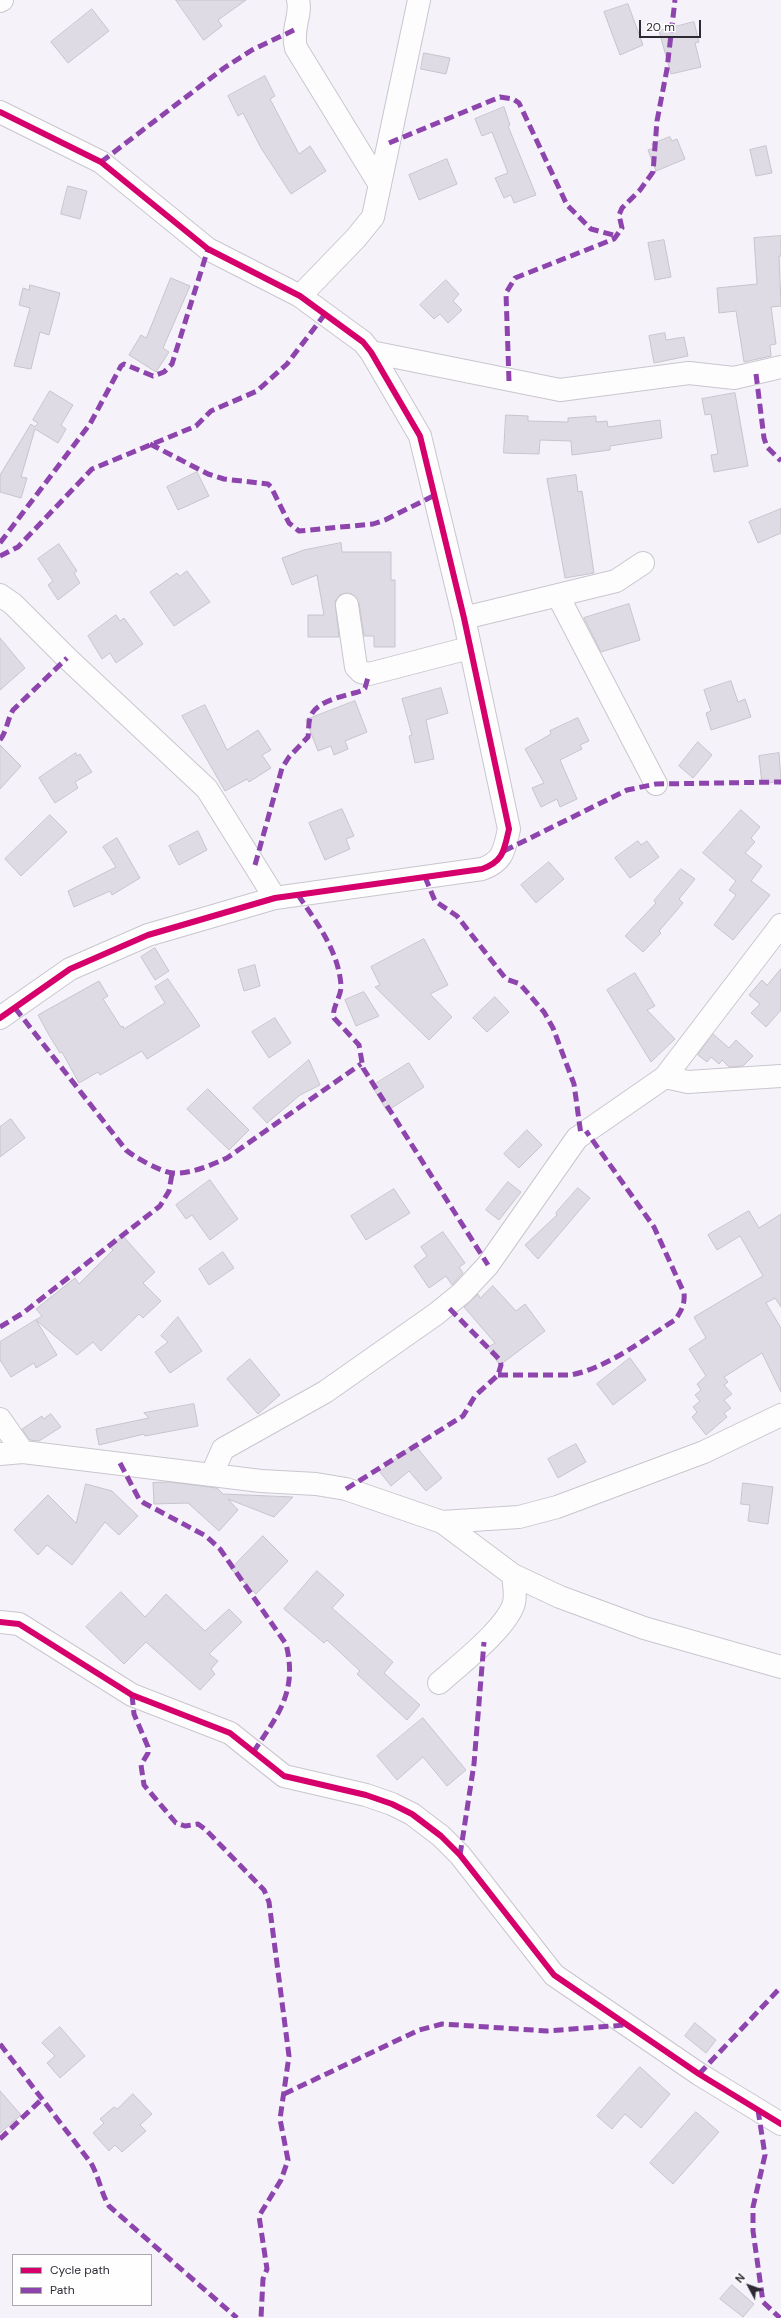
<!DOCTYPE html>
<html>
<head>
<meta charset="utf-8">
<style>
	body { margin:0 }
	#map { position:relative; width:781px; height:2318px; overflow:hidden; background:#f5f2fa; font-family:"DM Sans",sans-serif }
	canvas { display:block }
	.legend { position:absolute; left:12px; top:2254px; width:140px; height:52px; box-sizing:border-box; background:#fefefe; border:1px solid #aaa9ad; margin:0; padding:5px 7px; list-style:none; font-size:12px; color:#2d2a33 }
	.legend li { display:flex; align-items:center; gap:8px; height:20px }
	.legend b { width:20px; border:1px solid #aaa9ad }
	.north { position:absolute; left:729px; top:2266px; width:40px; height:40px; -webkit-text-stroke:3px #fefefe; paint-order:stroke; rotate:311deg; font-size:11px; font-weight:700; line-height:16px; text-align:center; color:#2d2a33 }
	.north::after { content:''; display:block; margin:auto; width:14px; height:18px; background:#2d2a33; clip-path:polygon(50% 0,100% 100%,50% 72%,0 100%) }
	.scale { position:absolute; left:639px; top:20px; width:62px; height:18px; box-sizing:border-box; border:2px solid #2d2a33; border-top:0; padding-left:5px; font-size:12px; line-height:14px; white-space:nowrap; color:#2d2a33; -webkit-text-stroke:3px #fefefe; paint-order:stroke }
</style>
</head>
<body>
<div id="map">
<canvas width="781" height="2318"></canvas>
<ul class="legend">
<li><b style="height:5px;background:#d6006c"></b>Cycle path</li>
<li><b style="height:5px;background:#8e44ad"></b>Path</li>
</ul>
<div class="north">N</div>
<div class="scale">20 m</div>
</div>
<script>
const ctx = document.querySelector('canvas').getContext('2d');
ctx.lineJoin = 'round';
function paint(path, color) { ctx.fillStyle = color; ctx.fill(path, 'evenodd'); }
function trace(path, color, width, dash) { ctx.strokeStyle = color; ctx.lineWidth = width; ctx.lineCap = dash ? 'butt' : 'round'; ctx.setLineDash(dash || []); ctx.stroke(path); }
const building = new Path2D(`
	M 176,0 L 246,0 L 218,20 L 222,26 L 204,40 Z
	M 628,4 L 643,45 L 620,55 L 604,12 Z
	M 92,9 L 109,31 L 68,63 L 51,42 Z
	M 694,22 L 699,42 L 695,43 L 701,67 L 671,74 L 659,31 Z
	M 424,53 L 450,58 L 446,74 L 421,69 Z
	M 265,76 L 275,96 L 270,99 L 299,154 L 310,146 L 326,171 L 291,194 L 261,148 L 243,113 L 238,116 L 228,96 Z
	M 504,107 L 510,125 L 508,126 L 536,195 L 514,203 L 511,195 L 504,198 L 495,178 L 508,173 L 492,132 L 482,136 L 475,119 Z
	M 670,137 L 672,141 L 677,139 L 685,159 L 656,171 L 648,150 L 654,148 L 652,144 Z
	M 766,146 L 772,173 L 756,176 L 750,150 Z
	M 447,159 L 457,184 L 419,200 L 409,175 Z
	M 68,186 L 87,191 L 80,219 L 61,214 Z
	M 781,236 L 781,256 L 779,256 L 781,306 L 771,307 L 776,344 L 770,345 L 771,356 L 744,362 L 736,311 L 719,313 L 717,288 L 757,284 L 754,238 Z
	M 664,240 L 671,277 L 655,280 L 648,243 Z
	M 171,278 L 190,286 L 163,348 L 169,352 L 156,372 L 129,355 L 141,335 L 146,338 Z
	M 446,280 L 459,294 L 453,301 L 462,310 L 448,323 L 440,314 L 434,319 L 420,305 Z
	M 30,285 L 60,293 L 49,335 L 40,332 L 31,369 L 14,366 L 30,308 L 19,305 L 23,288 L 29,290 Z
	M 665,333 L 666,340 L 684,337 L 688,356 L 654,363 L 649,336 Z
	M 50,391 L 73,405 L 61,425 L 66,429 L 58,443 L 35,429 L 21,477 L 27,478 L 21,498 L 0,492 L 0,475 L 31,424 L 35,427 L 38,423 L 33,420 Z
	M 735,393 L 748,466 L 714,472 L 711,455 L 718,454 L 711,414 L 705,415 L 702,399 Z
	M 506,415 L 528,416 L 528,421 L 568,422 L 568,418 L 596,416 L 596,422 L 607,421 L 608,427 L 660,420 L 662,438 L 610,446 L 610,450 L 572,455 L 571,441 L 540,440 L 539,454 L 504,453 Z
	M 197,472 L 209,496 L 178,510 L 167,487 Z
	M 576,475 L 578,492 L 582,491 L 594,573 L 565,578 L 547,479 Z
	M 781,509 L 781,533 L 758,543 L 749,522 Z
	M 341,543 L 342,552 L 391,552 L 391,580 L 395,580 L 395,647 L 374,647 L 374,636 L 364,636 L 359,603 L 352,594 L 346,593 L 340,595 L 335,601 L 339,637 L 308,637 L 308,615 L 324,615 L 317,575 L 292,585 L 282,558 L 304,550 Z
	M 59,544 L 77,571 L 74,573 L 80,583 L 58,600 L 48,585 L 53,581 L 38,559 Z
	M 187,571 L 210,602 L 174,626 L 150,592 L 177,573 L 180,576 Z
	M 629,604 L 640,640 L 601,652 L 584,618 Z
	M 116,615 L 120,621 L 124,618 L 143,644 L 116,663 L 110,653 L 102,659 L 88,636 Z
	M 0,638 L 25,668 L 0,690 Z
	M 731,681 L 738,702 L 745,699 L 751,717 L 711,730 L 706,713 L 711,711 L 704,690 Z
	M 441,688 L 448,713 L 426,720 L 434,759 L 415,763 L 409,736 L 412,735 L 402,699 Z
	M 355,701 L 367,732 L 345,741 L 348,749 L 334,755 L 331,746 L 318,751 L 306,720 Z
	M 205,705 L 227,750 L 258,730 L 271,750 L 262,755 L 271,768 L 249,782 L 247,779 L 225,791 L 182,716 Z
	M 578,718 L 589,741 L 580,745 L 582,749 L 560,760 L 577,799 L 560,807 L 557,799 L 541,807 L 532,788 L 544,783 L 525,749 L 551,734 L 550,731 Z
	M 698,742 L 712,755 L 693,778 L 679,766 Z
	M 0,745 L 21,766 L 0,789 Z
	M 76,753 L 77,756 L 80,754 L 92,772 L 75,782 L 78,788 L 55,803 L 39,778 Z
	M 779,753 L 781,781 L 762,784 L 759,756 Z
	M 342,809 L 354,836 L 346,839 L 350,849 L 325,860 L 309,823 Z
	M 741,810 L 760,827 L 751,838 L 755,842 L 745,853 L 762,866 L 751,881 L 770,895 L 733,940 L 714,925 L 736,895 L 729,890 L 736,881 L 703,853 Z
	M 50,815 L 67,832 L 21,876 L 5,859 Z
	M 198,831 L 207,850 L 179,865 L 169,846 Z
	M 117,838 L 140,878 L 112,895 L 110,891 L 74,907 L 68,891 L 116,867 L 103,847 Z
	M 638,841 L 641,845 L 647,841 L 659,857 L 630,878 L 615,858 Z
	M 549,862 L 564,879 L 536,903 L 521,885 Z
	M 681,869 L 695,879 L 679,899 L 683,903 L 659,931 L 661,933 L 643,952 L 625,936 L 656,903 L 654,901 Z
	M 424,939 L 448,985 L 430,994 L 452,1017 L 429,1040 L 375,987 L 380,985 L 371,967 Z
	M 155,948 L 169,971 L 155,980 L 141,957 Z
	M 255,965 L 260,986 L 244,991 L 238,970 Z
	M 781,969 L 781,1010 L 766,1027 L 751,1013 L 760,1004 L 749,995 L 762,980 L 767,985 Z
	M 635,973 L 655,1006 L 647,1010 L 675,1039 L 651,1062 L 607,990 Z
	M 168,979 L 200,1026 L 147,1059 L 142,1051 L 100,1075 L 98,1072 L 79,1083 L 62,1052 L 60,1053 L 49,1035 L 38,1015 L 99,981 L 108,996 L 103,999 L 121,1027 L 123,1026 L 124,1029 L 165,1003 L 155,987 Z
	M 364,992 L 379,1016 L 356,1026 L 345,1000 Z
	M 495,997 L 509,1012 L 487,1032 L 473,1018 Z
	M 275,1018 L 291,1043 L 269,1058 L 252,1032 Z
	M 713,1034 L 729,1048 L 736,1040 L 753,1056 L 743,1066 L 729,1067 L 722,1060 L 719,1064 L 711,1057 L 707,1062 L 698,1055 Z
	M 309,1060 L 320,1085 L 300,1095 L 267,1123 L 253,1108 Z
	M 409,1063 L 424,1087 L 387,1111 L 372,1086 Z
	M 208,1089 L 249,1130 L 229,1150 L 187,1109 Z
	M 11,1119 L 25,1138 L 0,1157 L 0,1127 Z
	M 527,1130 L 542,1145 L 519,1168 L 504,1154 Z
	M 210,1180 L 238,1219 L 210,1240 L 192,1215 L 186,1219 L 176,1205 Z
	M 508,1182 L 521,1192 L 499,1220 L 486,1210 Z
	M 578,1188 L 590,1198 L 538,1259 L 525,1245 L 557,1215 L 556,1213 Z
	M 394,1189 L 410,1213 L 366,1240 L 351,1216 Z
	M 749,1211 L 759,1228 L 781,1214 L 781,1307 L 775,1298 L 766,1303 L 781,1328 L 781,1392 L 762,1353 L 724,1377 L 728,1382 L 724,1385 L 732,1394 L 724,1400 L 731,1408 L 724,1413 L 727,1417 L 706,1435 L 692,1417 L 697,1412 L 693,1407 L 700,1401 L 695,1395 L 701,1390 L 697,1384 L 706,1376 L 689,1349 L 706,1338 L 694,1317 L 763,1276 L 740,1236 L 717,1250 L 708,1235 Z
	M 443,1232 L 465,1263 L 459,1267 L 463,1273 L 452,1285 L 446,1276 L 429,1288 L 414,1266 L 427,1256 L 421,1247 Z
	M 123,1236 L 155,1272 L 143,1283 L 161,1301 L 143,1318 L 139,1314 L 101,1351 L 93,1342 L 77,1355 L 36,1320 L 42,1316 L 36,1309 L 75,1278 L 79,1284 L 113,1250 L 110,1247 Z
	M 223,1252 L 234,1268 L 209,1285 L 199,1269 Z
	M 493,1286 L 516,1311 L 525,1304 L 545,1331 L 500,1365 L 487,1348 L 495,1343 L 464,1307 L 478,1294 L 480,1298 Z
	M 178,1317 L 202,1351 L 170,1373 L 155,1352 L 168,1342 L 161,1336 Z
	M 36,1320 L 57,1355 L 36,1368 L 34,1363 L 11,1377 L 0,1360 L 0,1342 Z
	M 630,1358 L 646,1380 L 613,1405 L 597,1384 Z
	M 250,1359 L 280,1395 L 258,1414 L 227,1379 Z
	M 194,1404 L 198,1426 L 145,1436 L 144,1434 L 99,1445 L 96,1429 L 149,1418 L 144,1413 Z
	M 51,1414 L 61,1427 L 39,1441 L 30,1440 L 22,1429 L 42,1416 L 43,1419 Z
	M 414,1444 L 442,1478 L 426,1491 L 409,1471 L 391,1486 L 380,1472 Z
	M 576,1444 L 586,1462 L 558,1478 L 548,1459 Z
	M 170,1482 L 217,1488 L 223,1494 L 293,1497 L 274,1517 L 228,1499 L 238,1510 L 219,1531 L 188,1503 L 154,1504 L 153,1483 Z
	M 743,1483 L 773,1487 L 768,1524 L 748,1521 L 750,1505 L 741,1504 Z
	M 86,1484 L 112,1491 L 138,1516 L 119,1535 L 105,1522 L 72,1565 L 47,1545 L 38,1555 L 14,1530 L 48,1495 L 76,1523 Z
	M 263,1536 L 288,1561 L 256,1594 L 231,1569 Z
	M 317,1571 L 344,1595 L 332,1608 L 393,1662 L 384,1673 L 420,1705 L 407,1720 L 357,1674 L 360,1671 L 327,1640 L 324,1643 L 284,1609 Z
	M 121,1592 L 145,1617 L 166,1594 L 205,1631 L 229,1609 L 242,1622 L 209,1654 L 218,1661 L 211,1669 L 215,1674 L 200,1690 L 146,1642 L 124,1664 L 86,1627 Z
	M 423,1718 L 466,1770 L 447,1786 L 423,1757 L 397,1780 L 377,1756 Z
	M 695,2023 L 716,2040 L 706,2053 L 685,2036 Z
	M 60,2027 L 85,2056 L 60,2078 L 47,2063 L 55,2056 L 42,2043 Z
	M 640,2067 L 670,2094 L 641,2128 L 625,2114 L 612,2129 L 597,2116 Z
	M 0,2091 L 21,2115 L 0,2133 Z
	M 133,2094 L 152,2114 L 140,2125 L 146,2131 L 122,2152 L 115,2145 L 109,2151 L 93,2133 L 104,2123 L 100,2119 L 114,2107 L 117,2109 Z
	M 696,2112 L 719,2132 L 673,2184 L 650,2163 Z
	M 732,2285 L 754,2304 L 743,2317 L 720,2299 Z`);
const minor = new Path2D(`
	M 298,0 C 302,15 291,28 296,48 L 380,185
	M 0,1 L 2,0
	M 0,112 L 101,162 L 208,249 L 300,296 L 363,342 L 371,352 L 420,436 L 464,618 L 509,829 C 504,850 504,861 482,869 L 275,898 L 148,935 L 70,969 L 0,1018
	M 300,296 L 356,238 L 373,217 L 419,0
	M 371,352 L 560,390 L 689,373 L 734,378 L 781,367
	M 0,595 L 13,604 L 67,658 L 207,789 L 275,898
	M 558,596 L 656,784
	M 347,605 L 356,667 L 361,672 L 369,674 L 469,648
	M 464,618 L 616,581 L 643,563
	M 665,1077 L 688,1082 L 781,1076
	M 0,1419 L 23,1452
	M 0,1454 L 23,1452 L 261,1481 L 316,1484 L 346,1489 L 442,1522 L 513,1575 L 560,1597 L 644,1628 L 781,1667
	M 212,1474 L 223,1449 L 325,1392 L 436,1314 L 462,1293 L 488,1265 L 577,1138 L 665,1077 L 781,925
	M 442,1522 L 519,1517 L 557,1507 L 704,1452 L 781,1415
	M 0,1622 L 19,1624 L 132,1695 L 230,1733 L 284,1776 L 366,1795 L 392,1804 L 412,1814 L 441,1836 L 460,1855 L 554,1975 L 699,2074 L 781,2124
	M 439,1683 C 459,1665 507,1628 514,1603 C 516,1594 514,1584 513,1575`);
const quiet = new Path2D(`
	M 389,143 L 500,97 L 513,99 L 519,103 L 567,205 L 591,229 L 617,236
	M 101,162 L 224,68 L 252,50 L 294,30
	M 756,374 L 764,438 L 767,447 L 781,461
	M 509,381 L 506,293 L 515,278 L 614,239 L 622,228 L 619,215 L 622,208 L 640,190 L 653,172 L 657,121 L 667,69 L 675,0
	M 150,444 L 208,474 L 224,479 L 268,484 L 271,487 L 289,523 L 299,531 L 373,524 L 385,520 L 433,496
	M 0,543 L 90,424 L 121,366 L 124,364 L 153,376 L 164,372 L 172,364 L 208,249
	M 0,556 L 18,547 L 92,469 L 196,426 L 211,411 L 257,391 L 287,364 L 325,314
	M 0,740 C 7,731 7,720 13,710 L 67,658
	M 504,851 L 627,790 L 656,784 L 781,782
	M 255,865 L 282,768 L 289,757 L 308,737 C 309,731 308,724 310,718 C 315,700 346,696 361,691 L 365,688 L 369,674
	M 425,877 L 435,901 L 457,916 L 506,979 L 520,984 L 544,1012 L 553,1028 L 574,1084 L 581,1135
	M 298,895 C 317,923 338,950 341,985 C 342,996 331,1008 334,1018 L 359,1045 L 363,1068 L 488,1265
	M 15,1008 L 126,1150 C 134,1157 163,1173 173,1173 C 191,1174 211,1165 227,1158 L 361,1064
	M 0,1327 L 23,1313 L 160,1206 L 169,1191 L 172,1174
	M 498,1375 L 570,1375 C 606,1369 644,1339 675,1320 C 682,1310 685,1304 684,1293 L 654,1227 L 586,1131
	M 120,1463 L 139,1499 L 144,1503 L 206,1536 L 220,1549 L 286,1644 C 298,1691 278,1715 254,1751
	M 346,1489 L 463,1416 L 475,1396 L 498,1375 L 501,1365 L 500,1360 L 447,1306
	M 132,1695 L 134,1714 L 148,1747 L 148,1753 L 141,1765 L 144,1785 L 176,1823 L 185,1826 L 198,1824 L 205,1829 L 264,1890 L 269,1902 L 289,2056 L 280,2119 L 288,2160 L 281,2180 L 259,2216 L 267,2269 L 263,2279 L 261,2318
	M 460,1855 L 474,1764 L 484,1642
	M 0,2044 L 91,2163 C 99,2177 101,2193 109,2206 L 237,2318
	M 699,2074 L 781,1987
	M 284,2094 L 419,2030 L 442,2024 L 547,2031 L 625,2025
	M 758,2110 L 765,2155 L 753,2207 L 753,2231 L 763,2302 L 780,2318
	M 0,2139 L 42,2099`);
const cycleway = new Path2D(`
	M 0,112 L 101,162 L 208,249 L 300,296 L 363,342 L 371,352 L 420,436 L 464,618 L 509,829 C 504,850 504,861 482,869 L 275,898 L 148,935 L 70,969 L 0,1018
	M 0,1622 L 19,1624 L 132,1695 L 230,1733 L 284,1776 L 366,1795 L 392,1804 L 412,1814 L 441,1836 L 460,1855 L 554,1975 L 699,2074 L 781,2124`);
paint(building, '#dedbe4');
trace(building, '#c7c4cc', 1);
trace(minor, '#c9c6ce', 24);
trace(minor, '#fefdfe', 22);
trace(quiet, '#8e44ad', 5, [10, 5]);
trace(cycleway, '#d6006c', 6);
</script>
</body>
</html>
